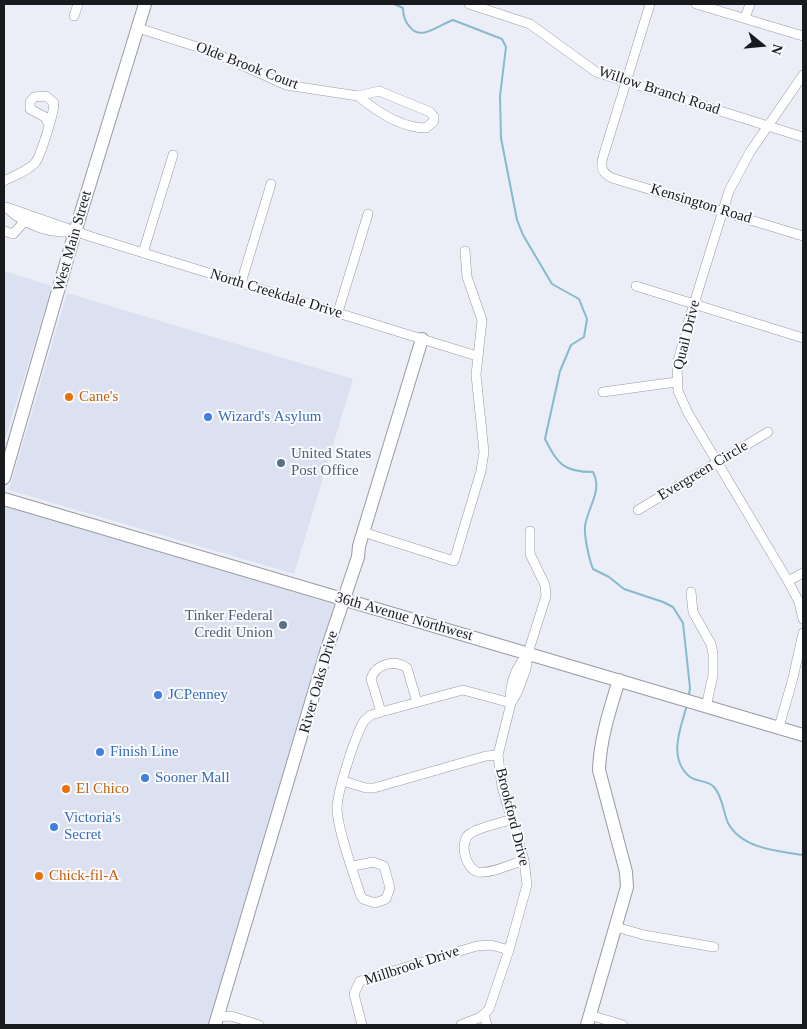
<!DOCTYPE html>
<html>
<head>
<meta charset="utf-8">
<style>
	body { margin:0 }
	#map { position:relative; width:807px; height:1029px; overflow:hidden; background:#ebeef6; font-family:"Times New Roman",serif }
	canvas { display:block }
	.frame { position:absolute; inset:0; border:5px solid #191a1d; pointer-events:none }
	.north { position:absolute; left:737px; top:20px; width:50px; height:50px; -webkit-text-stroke:4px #fafbff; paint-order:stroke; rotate:107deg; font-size:14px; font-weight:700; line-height:20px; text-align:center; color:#191a1d }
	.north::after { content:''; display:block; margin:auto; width:18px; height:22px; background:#191a1d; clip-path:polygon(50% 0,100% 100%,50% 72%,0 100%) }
</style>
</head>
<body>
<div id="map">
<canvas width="807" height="1029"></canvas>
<div class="frame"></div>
<div class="north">N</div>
</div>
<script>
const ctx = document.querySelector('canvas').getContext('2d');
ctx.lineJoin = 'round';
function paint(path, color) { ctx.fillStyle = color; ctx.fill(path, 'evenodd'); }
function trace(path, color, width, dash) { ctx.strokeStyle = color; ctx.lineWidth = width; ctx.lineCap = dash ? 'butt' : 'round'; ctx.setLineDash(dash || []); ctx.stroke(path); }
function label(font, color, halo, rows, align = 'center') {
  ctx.font = font + ' "Times New Roman",serif'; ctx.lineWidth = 4; ctx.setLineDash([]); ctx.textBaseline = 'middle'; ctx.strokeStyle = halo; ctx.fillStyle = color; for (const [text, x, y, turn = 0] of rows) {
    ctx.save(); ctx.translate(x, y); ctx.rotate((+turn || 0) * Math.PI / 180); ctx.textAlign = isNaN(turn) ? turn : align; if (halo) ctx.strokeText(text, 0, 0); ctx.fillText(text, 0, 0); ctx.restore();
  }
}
const built = new Path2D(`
	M 4,271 L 52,286 L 4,443 Z
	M 67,293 L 353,379 L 294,574 L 9,490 Z
	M 4,506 L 340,606 L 211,1025 L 4,1025 Z`);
const stream = new Path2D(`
	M 394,4 L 403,8 C 403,15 405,22 410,27 C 421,42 440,24 453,20 L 502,39 L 506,47 L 500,96 L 501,138 L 517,220 L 523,235 L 552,284 L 579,299 L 587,319 L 584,337 L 571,345 L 560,371 L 545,439 C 558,464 563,472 593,472 C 603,491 588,506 585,526 C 584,536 589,559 593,569 L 609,577 L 624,589 L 663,602 L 673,607 L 683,623 L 690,688 L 689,695
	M 687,705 C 681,727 667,758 690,777 C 697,782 708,780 714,787 C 723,797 723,812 728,823 C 742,849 778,851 803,855`);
const street = new Path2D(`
	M 469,4 L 530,24 L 596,72 L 803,137
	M 650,4 L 603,157 C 600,167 602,173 612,178 L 803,236
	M 696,4 L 803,36
	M 74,16 L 78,4
	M 745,18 L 750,4
	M 138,28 L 210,51 L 286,85 L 358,96 L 379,91 L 430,112 L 434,117 L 434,121 L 426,128 C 401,128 376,111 358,96
	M 803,75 L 750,152 L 729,191 L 689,320 L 677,365 L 678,391 L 688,413 L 788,581 L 799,602 L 803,619
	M 4,181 C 13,176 28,171 35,163 C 41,156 54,112 54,103 L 46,96 L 34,97 L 30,102 L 30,109 L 45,117 L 48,123
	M 6,207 L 92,237 L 477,356
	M 9,210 C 27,226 51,234 75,232
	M 4,231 L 13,234 L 24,222
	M 143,253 L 173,155
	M 241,283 L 271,184
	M 636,286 L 803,338
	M 338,312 L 368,214
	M 603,392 L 676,382
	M 638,510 L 768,432
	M 363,532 L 454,561 L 481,471 L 484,452 L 476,375 L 482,320 L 467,277 L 465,251
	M 788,581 L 803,573
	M 691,592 L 693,612 L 711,644 L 713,654 L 713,675 L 706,707
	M 510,702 C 510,682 515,669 528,653
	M 381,712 L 371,679 C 375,664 395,659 407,668 L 417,702
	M 779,727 L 793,678 L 803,633
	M 343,781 L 366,788 L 374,788 L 486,756 L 498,755
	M 512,819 C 499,824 483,826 471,833 C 458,840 465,869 478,872 C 492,874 511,864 524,860
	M 353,866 L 373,862 L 384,866 L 390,888 L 386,899 L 375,903 L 363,899 L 360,894 C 353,871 338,832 337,809 C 337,792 355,736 364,721 L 371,715 L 381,712 L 463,690 L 511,703
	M 616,927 L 644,935 L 714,947
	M 484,1015 L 487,1025
	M 590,1015 L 623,1025
	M 217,1017 L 231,1016 L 259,1025
	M 362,1025 L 354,994 L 360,981 L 477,946 L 491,945 L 509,950
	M 461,1025 L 481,1017 L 489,1009 L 509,950 L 527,885 L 524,860 L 502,787 L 498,755 L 511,703 L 518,691 L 526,669 L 528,653 L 546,596 L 545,585 L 530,554 L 530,531`);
const secondary = new Path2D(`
	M 4,478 L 75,232 L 145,4
	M 4,499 L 803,735
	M 215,1025 L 327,649 L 358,557 L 359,546 L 422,339
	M 587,1025 L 627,887 L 626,872 L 599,770 C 600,739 610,709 619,680`);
const markers = [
	[69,397,5,"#e8710a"],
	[208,417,5,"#3f7fe0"],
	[281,463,5,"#5c6f8a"],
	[283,625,5,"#5c6f8a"],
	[158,695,5,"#3f7fe0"],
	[100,752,5,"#3f7fe0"],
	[145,778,5,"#3f7fe0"],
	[66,789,5,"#e8710a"],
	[54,827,5,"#3f7fe0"],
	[39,876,5,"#e8710a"]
];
const streetNames = [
	["Olde Brook Court",247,66,21],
	["Willow Branch Road",659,91,18],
	["Kensington Road",701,204,17],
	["West Main Street",73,241,-74],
	["North Creekdale Drive",276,294,17],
	["Quail Drive",687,335,-76],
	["Evergreen Circle",703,471,-31],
	["36th Avenue Northwest",404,617,16],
	["River Oaks Drive",319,682,-74],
	["Brookford Drive",512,817,76],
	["Millbrook Drive",412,966,-18]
];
const foodNames = [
	["Cane's",79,397],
	["El Chico",76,789],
	["Chick-fil-A",49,876]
];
const shopNames = [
	["Wizard's Asylum",218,417],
	["JCPenney",168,695],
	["Finish Line",110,752],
	["Sooner Mall",155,778],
	["Victoria's",64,818],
	["Secret",64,835]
];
const serviceNames = [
	["United States",291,454],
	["Post Office",291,471],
	["Tinker Federal",273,616,"right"],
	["Credit Union",273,633,"right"]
];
paint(built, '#dbe1f0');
trace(stream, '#87bacc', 2);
trace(street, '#989aa2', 10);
trace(secondary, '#989aa2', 14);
trace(street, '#fff', 9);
trace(secondary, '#fff', 12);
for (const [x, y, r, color] of markers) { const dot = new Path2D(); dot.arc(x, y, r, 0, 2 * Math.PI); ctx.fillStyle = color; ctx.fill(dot); trace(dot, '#fafbff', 2); }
label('15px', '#191a1d', '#fafbff', streetNames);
label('15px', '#c56008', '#fafbff', foodNames, 'left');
label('15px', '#366cbe', '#fafbff', shopNames, 'left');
label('15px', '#4e5e75', '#fafbff', serviceNames, 'left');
</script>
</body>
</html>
